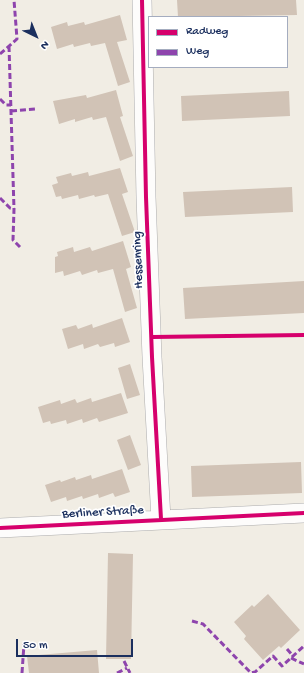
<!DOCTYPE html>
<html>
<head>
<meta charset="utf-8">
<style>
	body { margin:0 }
	#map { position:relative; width:304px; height:673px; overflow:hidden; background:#f1ede4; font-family:"Gochi Hand",sans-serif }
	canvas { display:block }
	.legend { position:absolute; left:148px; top:16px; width:140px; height:52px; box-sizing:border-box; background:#fff; border:1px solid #a4acbf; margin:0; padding:5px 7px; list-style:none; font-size:12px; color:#1b2f5e }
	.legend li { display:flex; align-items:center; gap:8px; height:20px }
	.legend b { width:20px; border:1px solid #a4acbf }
	.north { position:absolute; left:16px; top:16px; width:40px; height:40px; -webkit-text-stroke:3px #fff; paint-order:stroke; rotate:137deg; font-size:11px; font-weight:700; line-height:16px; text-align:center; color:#1b2f5e }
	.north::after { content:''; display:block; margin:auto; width:14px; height:18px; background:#1b2f5e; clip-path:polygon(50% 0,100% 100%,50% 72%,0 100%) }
	.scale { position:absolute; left:16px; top:639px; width:117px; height:18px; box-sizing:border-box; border:2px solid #1b2f5e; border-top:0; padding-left:5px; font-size:12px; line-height:14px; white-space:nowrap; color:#1b2f5e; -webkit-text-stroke:3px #fff; paint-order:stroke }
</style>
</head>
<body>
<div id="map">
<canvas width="304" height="673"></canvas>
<ul class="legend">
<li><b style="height:5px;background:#d6006c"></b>Radweg</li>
<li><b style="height:5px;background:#8e44ad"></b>Weg</li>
</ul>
<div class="north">N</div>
<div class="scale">50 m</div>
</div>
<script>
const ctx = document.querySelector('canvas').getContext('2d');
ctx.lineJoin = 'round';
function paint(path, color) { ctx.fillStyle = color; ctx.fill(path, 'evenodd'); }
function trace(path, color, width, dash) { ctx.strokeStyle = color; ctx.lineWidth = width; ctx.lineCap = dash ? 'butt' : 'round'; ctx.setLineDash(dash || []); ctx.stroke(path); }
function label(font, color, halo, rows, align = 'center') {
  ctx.font = font + ' "Gochi Hand",sans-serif'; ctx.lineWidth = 3.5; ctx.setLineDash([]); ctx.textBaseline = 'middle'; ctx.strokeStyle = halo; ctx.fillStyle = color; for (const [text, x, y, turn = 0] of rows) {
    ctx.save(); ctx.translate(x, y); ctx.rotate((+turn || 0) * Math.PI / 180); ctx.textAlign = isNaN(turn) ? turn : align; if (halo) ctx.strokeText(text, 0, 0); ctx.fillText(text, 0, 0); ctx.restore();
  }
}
const building = new Path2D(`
	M 177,0 L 296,0 L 297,15 L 178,17 Z
	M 120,15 L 127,40 L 117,42 L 130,82 L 118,86 L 105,43 L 91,46 L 90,43 L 74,47 L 73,44 L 57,49 L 51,27 L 67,22 L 68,26 L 84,22 L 85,25 Z
	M 116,90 L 123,116 L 120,117 L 133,156 L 120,161 L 106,117 L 93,120 L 92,117 L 75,122 L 75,119 L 59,124 L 53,101 L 86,95 L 87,98 Z
	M 289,91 L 290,116 L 182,121 L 181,96 Z
	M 120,168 L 128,192 L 122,194 L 135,232 L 122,236 L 108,194 L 95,197 L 94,195 L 79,199 L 78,195 L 62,199 L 61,196 L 56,197 L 52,185 L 58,183 L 56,177 L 71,173 L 72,176 L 88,172 L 89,176 Z
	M 292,187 L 293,212 L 185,217 L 183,192 Z
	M 123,241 L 131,267 L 126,269 L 137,308 L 125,312 L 113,269 L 98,273 L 97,270 L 82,275 L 80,271 L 64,276 L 63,271 L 55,273 L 55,257 L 58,256 L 57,252 L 73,247 L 74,252 L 90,247 L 92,251 Z
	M 304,281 L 304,313 L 185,319 L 183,288 Z
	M 122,318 L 130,342 L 115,347 L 114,343 L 100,347 L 98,344 L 84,349 L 83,344 L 68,349 L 62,329 L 76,325 L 78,329 L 92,324 L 93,328 Z
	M 130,364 L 140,395 L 127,399 L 118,368 Z
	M 121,393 L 128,413 L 99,422 L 97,418 L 83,423 L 82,419 L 67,424 L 66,420 L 51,424 L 50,421 L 43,423 L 38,407 L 60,400 L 61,404 L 75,399 L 77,403 L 91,398 L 92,402 Z
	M 130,435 L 141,465 L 128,470 L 117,440 Z
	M 301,462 L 302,493 L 192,497 L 191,466 Z
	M 122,469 L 130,492 L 115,497 L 113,493 L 99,498 L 98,494 L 83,499 L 82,496 L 67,501 L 66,497 L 51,502 L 45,485 L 60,480 L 61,482 L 75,477 L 76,480 L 91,475 L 92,479 Z
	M 108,553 L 133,554 L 131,659 L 106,659 Z
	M 268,594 L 300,630 L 281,648 L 279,646 L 263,660 L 244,639 L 246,636 L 234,622 L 252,605 L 254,607 Z
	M 97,650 L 99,673 L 29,673 L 27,656 Z`);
const street = new Path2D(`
	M 142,0 L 146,197 L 152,357 L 161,519
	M 0,528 L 304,513`);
const quiet = new Path2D(`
	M 9,46 L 14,209 L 13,240 L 20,247
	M 0,54 L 17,39 L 14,0
	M 0,99 L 6,105 L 11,105
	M 11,111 L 35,109
	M 0,198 L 10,208 L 14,209
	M 192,621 L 203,624 L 251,673 L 255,672 L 273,656 L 282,666 L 304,646
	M 287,649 L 293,656
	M 291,658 L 304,664
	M 124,661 L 130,673
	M 22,673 L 24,644
	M 117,673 L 127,668`);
const cycleway = new Path2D(`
	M 142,0 L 146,197 L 152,357 L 161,519
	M 152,337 L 304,335
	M 0,528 L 304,513`);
const streetNames = [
	["Hessenring",139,260,-92],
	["Berliner Straße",103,513,-3]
];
paint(building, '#d1c3b6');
trace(street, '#acacad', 20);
trace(street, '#fdfcfb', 19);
trace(quiet, '#8e44ad', 3, [6, 3]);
trace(cycleway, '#d6006c', 4);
label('13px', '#1b2f5e', '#fff', streetNames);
</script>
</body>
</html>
